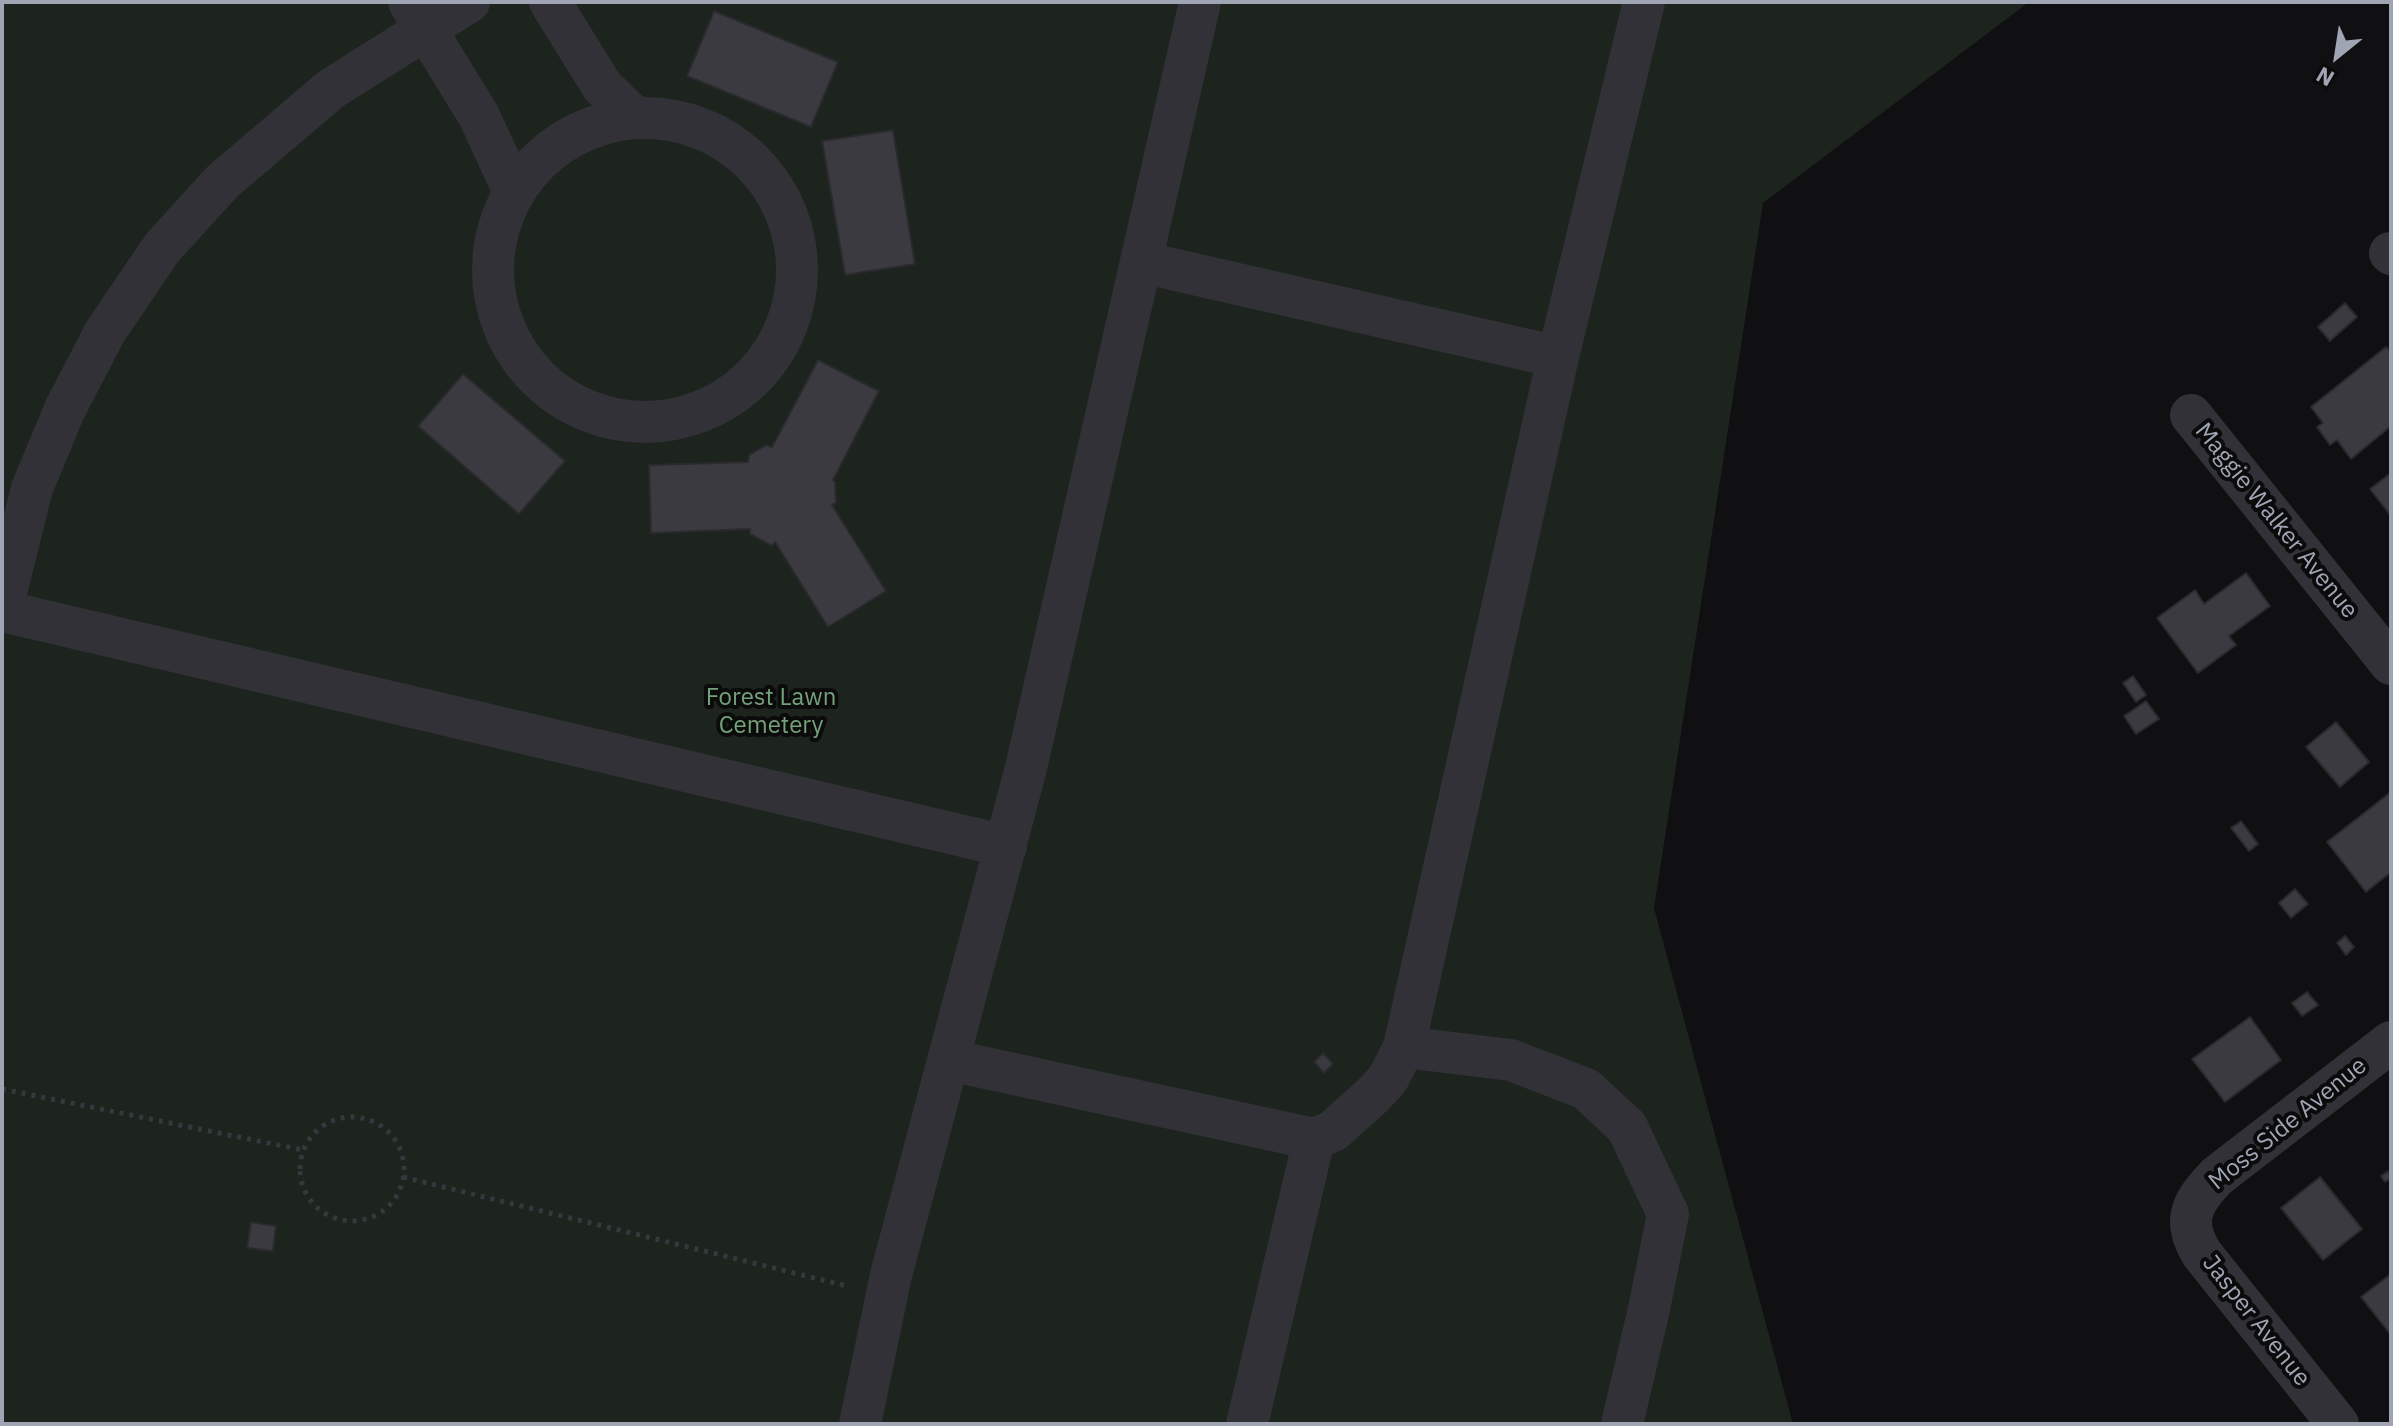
<!DOCTYPE html>
<html>
<head>
<meta charset="utf-8">
<style>
	body { margin:0 }
	#map { position:relative; width:2393px; height:1426px; overflow:hidden; background:#101012; font-family:"IBM Plex Sans",sans-serif }
	canvas { display:block }
	.frame { position:absolute; inset:0; border:4px solid #a0a5b4; pointer-events:none }
	.north { position:absolute; left:2297px; top:16px; width:80px; height:80px; -webkit-text-stroke:6px #0b0b0c; paint-order:stroke; rotate:210deg; font-size:22px; font-weight:700; line-height:32px; text-align:center; color:#a0a5b4 }
	.north::after { content:''; display:block; margin:auto; width:28px; height:36px; background:#a0a5b4; clip-path:polygon(50% 0,100% 100%,50% 72%,0 100%) }
</style>
</head>
<body>
<div id="map">
<canvas width="2393" height="1426"></canvas>
<div class="frame"></div>
<div class="north">N</div>
</div>
<script>
const ctx = document.querySelector('canvas').getContext('2d');
ctx.lineJoin = 'round';
function paint(path, color) { ctx.fillStyle = color; ctx.fill(path, 'evenodd'); }
function trace(path, color, width, dash) { ctx.strokeStyle = color; ctx.lineWidth = width; ctx.lineCap = dash ? 'butt' : 'round'; ctx.setLineDash(dash || []); ctx.stroke(path); }
function label(font, color, halo, rows, align = 'center') {
  ctx.font = font + ' "IBM Plex Sans",sans-serif'; ctx.lineWidth = 8; ctx.setLineDash([]); ctx.textBaseline = 'middle'; ctx.strokeStyle = halo; ctx.fillStyle = color; for (const [text, x, y, turn = 0] of rows) {
    ctx.save(); ctx.translate(x, y); ctx.rotate((+turn || 0) * Math.PI / 180); ctx.textAlign = isNaN(turn) ? turn : align; if (halo) ctx.strokeText(text, 0, 0); ctx.fillText(text, 0, 0); ctx.restore();
  }
}
const green = new Path2D(`
	M 2,2 L 2029,2 L 1763,203 L 1654,908 L 1793,1424 L 2,1424 Z`);
const building = new Path2D(`
	M 714,11 L 838,62 L 811,127 L 687,76 Z
	M 893,130 L 915,264 L 845,275 L 822,141 Z
	M 2345,303 L 2357,317 L 2330,341 L 2318,327 Z
	M 2386,347 L 2391,352 L 2391,426 L 2351,459 L 2337,440 L 2330,445 L 2317,427 L 2323,423 L 2311,407 Z
	M 818,360 L 879,391 L 833,480 L 835,482 L 836,503 L 832,505 L 886,591 L 828,627 L 775,542 L 772,546 L 750,534 L 750,529 L 651,533 L 649,465 L 748,462 L 749,455 L 766,445 L 772,447 Z
	M 463,374 L 565,461 L 519,514 L 418,426 Z
	M 2391,473 L 2391,516 L 2370,489 Z
	M 2246,573 L 2270,606 L 2229,636 L 2236,645 L 2198,673 L 2157,618 L 2195,590 L 2204,604 Z
	M 2133,676 L 2146,695 L 2136,702 L 2123,683 Z
	M 2146,701 L 2159,719 L 2136,734 L 2124,716 Z
	M 2336,722 L 2369,762 L 2340,787 L 2306,747 Z
	M 2391,792 L 2391,872 L 2366,892 L 2327,842 Z
	M 2241,821 L 2258,844 L 2249,851 L 2231,828 Z
	M 2295,889 L 2308,904 L 2291,918 L 2279,903 Z
	M 2345,936 L 2354,947 L 2346,955 L 2337,943 Z
	M 2307,992 L 2318,1005 L 2302,1016 L 2292,1003 Z
	M 2250,1017 L 2281,1060 L 2225,1102 L 2192,1059 Z
	M 1323,1053 L 1333,1064 L 1324,1073 L 1314,1062 Z
	M 2388,1171 L 2391,1178 L 2385,1182 L 2381,1176 Z
	M 2320,1177 L 2362,1229 L 2323,1260 L 2281,1208 Z
	M 251,1222 L 276,1226 L 273,1251 L 247,1248 Z
	M 2391,1274 L 2391,1335 L 2361,1297 Z`);
const path = new Path2D(`
	M 2,1089 L 303,1150
	M300 1169a52 52 0 1 1 104 0a52 52 0 1 1-104 0Z
	M 403,1177 L 847,1286`);
const minor = new Path2D(`
	M 409,2 L 479,116 L 514,192
	M 550,2 L 602,86 L 635,118
	M493 270a152 152 0 1 1 304 0a152 152 0 1 1-304 0Z
	M 2390,253 L 2391,254
	M 1141,262 L 1558,357
	M 2191,415 L 2391,664
	M 2,609 L 32,488 L 65,409 L 105,332 L 162,248 L 222,182 L 331,89 L 469,2
	M 2,611 L 1006,846
	M 1404,1047 L 1511,1060 L 1586,1089 L 1627,1127 L 1668,1214 L 1649,1309 L 1622,1424
	M 949,1060 L 1314,1139 L 1333,1131 L 1372,1096 L 1388,1079 L 1404,1047 L 1558,357 L 1644,2
	M 860,1424 L 891,1275 L 1026,768 L 1200,2
	M 1247,1424 L 1314,1139
	M 2338,1424 L 2202,1254 C 2181,1221 2192,1202 2217,1176 L 2391,1042`);
const streetNames = [
	["Maggie Walker Avenue",2276,521,51],
	["Moss Side Avenue",2288,1124,-39],
	["Jasper Avenue",2256,1321,52]
];
const parkNames = [
	["Forest Lawn",771,698],
	["Cemetery",771,726]
];
paint(green, '#1c241d');
paint(building, '#3a3a40');
trace(building, '#2a2a2e', 2);
trace(path, '#36383e', 5, [4, 6]);
trace(minor, '#313137', 42);
label('24px', '#a0a5b4', '#0b0b0c', streetNames);
label('24px', '#74a179', '#0b0b0c', parkNames);
</script>
</body>
</html>
